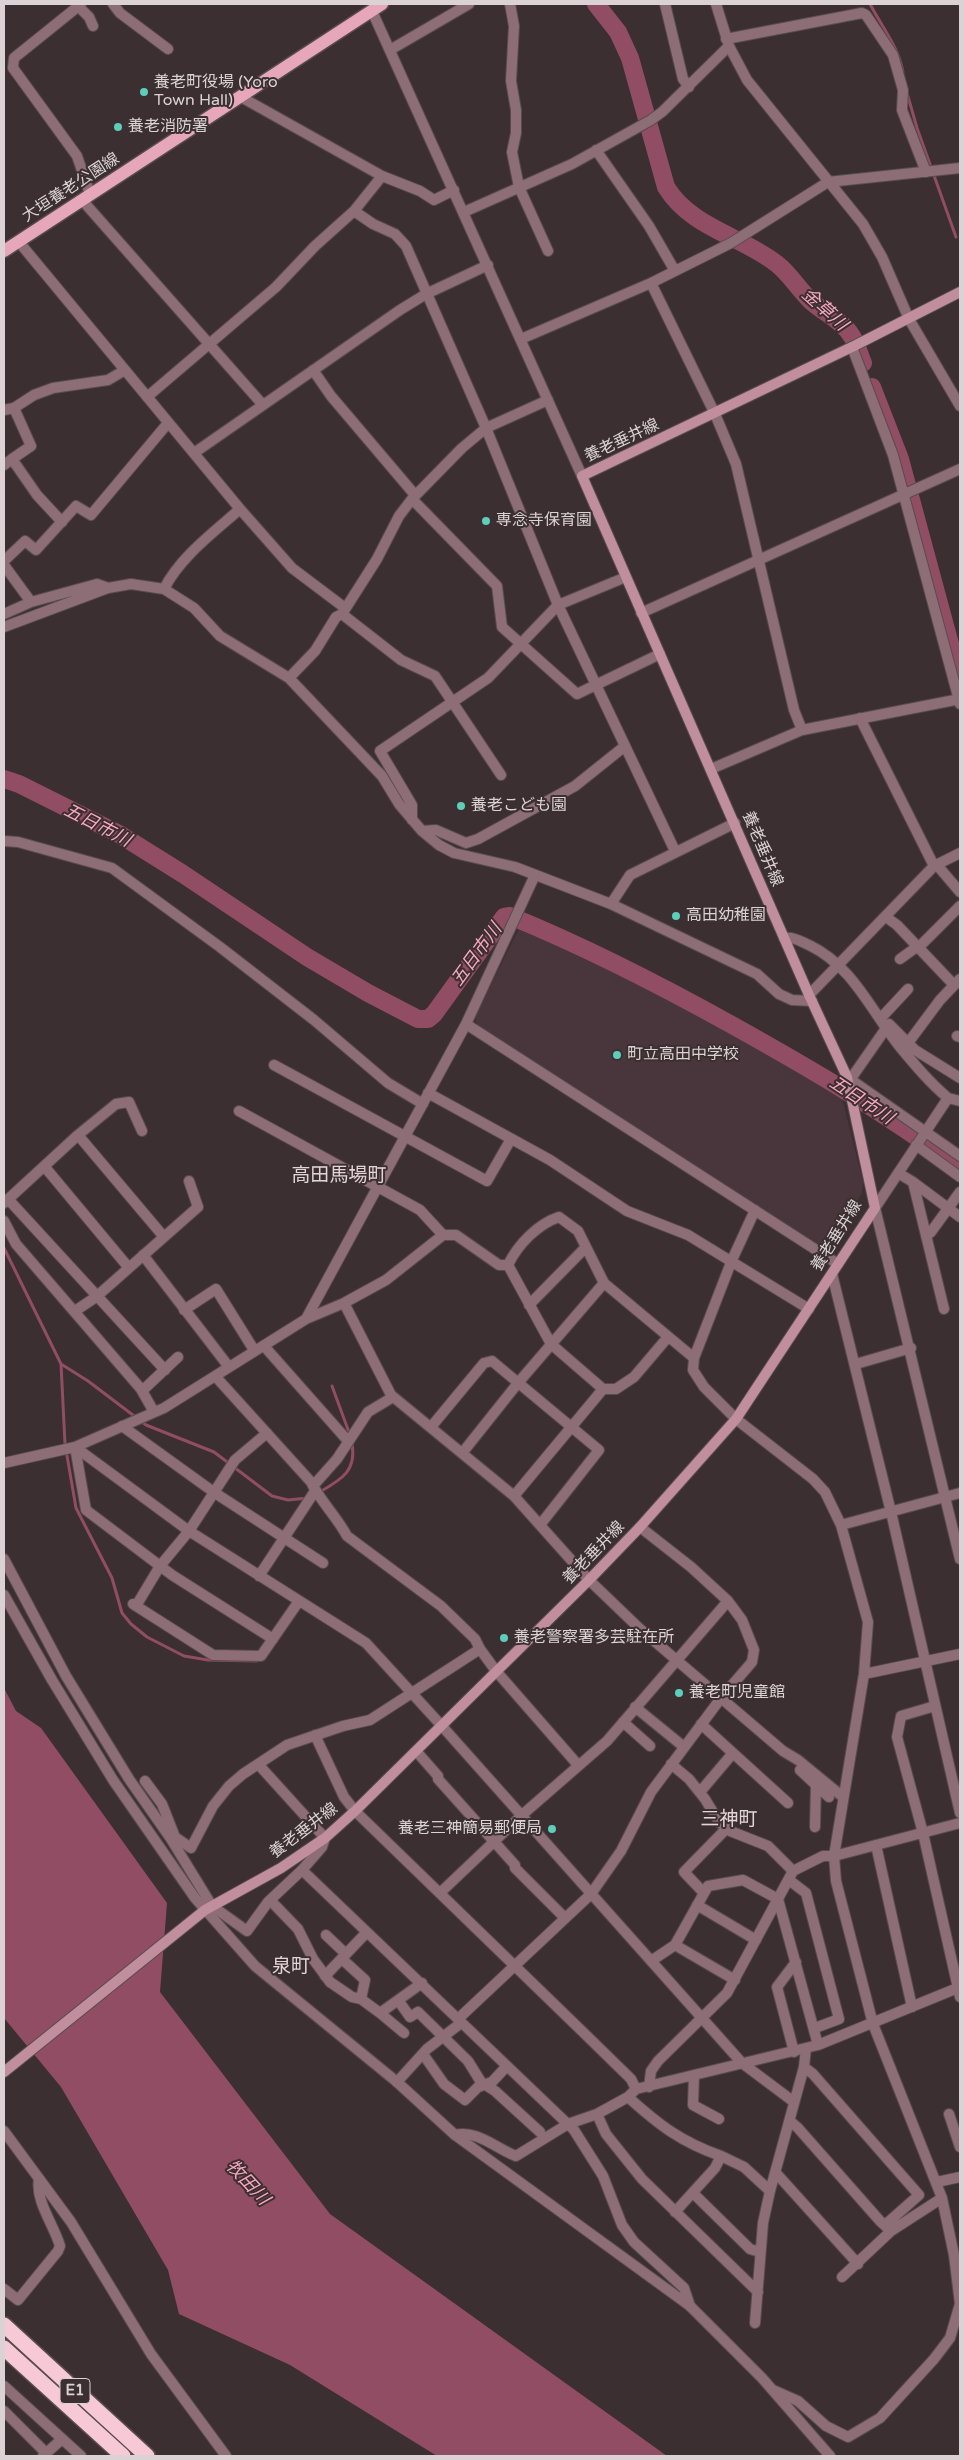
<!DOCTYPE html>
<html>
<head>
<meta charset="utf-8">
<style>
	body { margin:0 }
	#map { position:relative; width:964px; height:2460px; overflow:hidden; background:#3b2f32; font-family:"Varela Round",sans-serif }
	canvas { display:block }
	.frame { position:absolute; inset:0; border:5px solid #dad2d4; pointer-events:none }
</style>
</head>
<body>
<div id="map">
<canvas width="964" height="2460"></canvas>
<div class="frame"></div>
</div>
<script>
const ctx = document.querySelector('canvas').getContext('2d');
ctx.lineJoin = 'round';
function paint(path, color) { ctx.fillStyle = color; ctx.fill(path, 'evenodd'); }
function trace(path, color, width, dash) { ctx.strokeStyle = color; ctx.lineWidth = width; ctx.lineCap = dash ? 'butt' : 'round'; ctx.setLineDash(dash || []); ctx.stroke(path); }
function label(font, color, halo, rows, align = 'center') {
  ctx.font = font + ' "Varela Round","Noto Sans JP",sans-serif'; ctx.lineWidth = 4; ctx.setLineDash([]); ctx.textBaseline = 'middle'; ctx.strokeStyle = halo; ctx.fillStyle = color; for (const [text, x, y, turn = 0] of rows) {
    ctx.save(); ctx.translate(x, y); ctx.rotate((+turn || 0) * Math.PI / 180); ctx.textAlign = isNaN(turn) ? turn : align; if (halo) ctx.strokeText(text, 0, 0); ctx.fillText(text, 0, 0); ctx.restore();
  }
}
const built = new Path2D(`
	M 520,927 L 637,981 L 841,1094 L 863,1182 L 862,1193 L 827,1251 L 477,1026 L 475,1016 Z`);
const water = new Path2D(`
	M 4,1688 L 16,1711 L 41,1728 L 167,1903 L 160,1992 L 330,2214 L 667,2456 L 437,2456 L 290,2365 L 179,2314 L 168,2270 L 61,2087 L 4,2018 Z`);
const stream = new Path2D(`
	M 870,4 C 882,27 898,46 903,72
	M 907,93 L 917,128 L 956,237
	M 4,1248 L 61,1364 L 65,1444 L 76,1508 L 112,1578 L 122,1613 L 131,1624 L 147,1637 L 184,1656 L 208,1660 L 257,1661
	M 61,1364 L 88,1381 L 146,1425 L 214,1452 L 272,1496 L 288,1500 L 308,1498
	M 332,1386 L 350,1435
	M 318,1493 C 340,1480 357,1472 352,1444`);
const river = new Path2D(`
	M 596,4 L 618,32 L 630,58 L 666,187 C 691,228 742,236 777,264 C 790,274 799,290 811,301 C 824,313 842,320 851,335 C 857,343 859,354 863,363
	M 872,387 L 900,459 L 960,681
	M 4,779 L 19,784 L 119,834 L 183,874 L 307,957 L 368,993 L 418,1019 L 428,1019 L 434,1014 L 504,917 L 510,916 C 586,947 660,985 732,1025 C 811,1069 888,1114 960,1168`);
const minor = new Path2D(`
	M 81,4 L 14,58 L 13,68 L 77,156 L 90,194
	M 113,4 L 120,13 L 168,49
	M 510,4 L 514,26 L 511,81 L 516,110 L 516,133 L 512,152 L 519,187 L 548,251
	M 665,4 L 683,79 L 689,87
	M 716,4 L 729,46 L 747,80 L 863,224 L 882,257 L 909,319 L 960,406
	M 78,6 L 89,17 L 93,26
	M 372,11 L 582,476
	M 726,39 L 862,13 L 866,15 L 893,55 L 903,90 L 902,110 L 926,172
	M 390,50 L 469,4
	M 241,97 L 382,176 L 420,191 L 434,200 L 454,190
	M 596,150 L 649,226 L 675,271
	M 82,200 L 263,405
	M 354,211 L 373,224 L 395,234 L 406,246 L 486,428 L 558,605 L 675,851
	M 464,212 L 572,164 L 651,120 L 662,112 L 729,46
	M 19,242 L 240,509 L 292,568 L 345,608
	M 651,283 L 715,414 L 736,464 L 794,710 L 802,730
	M 521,339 L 651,283 L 731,243 L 828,182 L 960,168
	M 852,347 L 893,455 L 960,704
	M 313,370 L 331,396 L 415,495
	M 147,397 L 276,287 L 315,246 L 354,211 L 382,176
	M 14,408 L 31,446 L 12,459 L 37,495 L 62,522
	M 4,410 L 14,408 L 34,395 L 53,388 L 108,380 L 125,370
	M 194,453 L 400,310 L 426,294 L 488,265
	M 4,465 L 12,459
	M 412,499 L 497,586 L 502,627 L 577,694 L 660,654
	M 4,561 L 25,541 L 36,550 L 76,506 L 91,515 L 168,423
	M 4,565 L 31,602
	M 164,589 C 180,557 214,532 240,509
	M 641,613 L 960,469
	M 4,614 L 31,602 L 97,584 L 108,588
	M 342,614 L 401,660 L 435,676 L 501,775
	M 4,627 L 108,588 L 131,584 L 164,589 L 194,608 L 220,636 L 289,678 L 382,776 L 399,804 L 422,831 L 439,845 L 454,853 L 515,867 L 611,904 L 757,974 L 779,994 L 792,1000 L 812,1001
	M 289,678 L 315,651 L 336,617 L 342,614 L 377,559 L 399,516 L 412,499 L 462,448 L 486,428 L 548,400
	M 860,718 L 934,866
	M 711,769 L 802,730 L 960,699
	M 412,820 L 412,805 L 380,751 L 488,678 L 558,605 L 626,577
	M 422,831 L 436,830 L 466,843 L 478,839 L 575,786 L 625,746
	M 4,841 L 18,842 L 112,868 L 220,947 L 314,1020 L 388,1083 L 423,1104
	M 937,865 L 960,892
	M 611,904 L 630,875 L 735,823
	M 886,917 L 897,925 L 954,985
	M 784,938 C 794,937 800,941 809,945 C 853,966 871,1011 900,1047 C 915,1065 930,1083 948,1098 L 875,1208
	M 919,947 L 960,906
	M 900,959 L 918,946
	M 809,995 L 934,866 L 960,853
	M 880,1019 L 908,989
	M 466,1024 L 838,1264
	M 957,1036 L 960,1037
	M 908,1043 L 940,1000 L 960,979
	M 274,1065 L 487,1181 L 511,1139
	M 847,1077 L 960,1156
	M 850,1080 L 889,1024 L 915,1050 L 960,1078
	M 428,1093 L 550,1160 L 627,1211 L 688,1235 L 809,1309
	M 948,1098 L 960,1101
	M 239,1111 L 420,1210 L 443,1235
	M 78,1135 L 164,1237
	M 916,1145 L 960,1177
	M 44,1166 L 129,1268
	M 898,1173 L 913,1182 L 944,1309
	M 913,1182 L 960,1217
	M 8,1199 L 165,1370
	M 4,1203 L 78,1135 L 116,1104 L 129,1102 L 142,1131
	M 755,1210 L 732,1260 L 694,1358 L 693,1370 L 704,1387 L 736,1419 L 813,1479 L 825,1492 L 841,1525 L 868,1622 L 864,1674 L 834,1856 L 836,1881 L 873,2024 L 942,2198 L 954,2255 L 960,2304 L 950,2338 L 934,2359 L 880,2418 L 848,2437 L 826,2426 L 798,2401 L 773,2390
	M 4,1221 L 16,1244 L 141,1389 L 154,1412
	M 926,1236 L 931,1232 L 960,1192
	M 143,1255 L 229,1367
	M 508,1265 C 518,1244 538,1224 559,1217 L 578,1231 L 604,1283 L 694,1358
	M 832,1274 L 891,1512 L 960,1813
	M 344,1303 L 391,1395 L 514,1496 L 589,1580 L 639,1628 L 783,1751 L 798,1760 L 843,1797
	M 529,1305 L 586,1247
	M 184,1310 L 216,1289 L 254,1350
	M 75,1311 L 96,1297 L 198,1207 L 189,1181
	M 306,1319 L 466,1024 L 535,875
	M 264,1346 L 348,1441
	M 856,1364 L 911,1348
	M 216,1377 L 311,1482 C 321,1502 337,1517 347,1536 L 441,1606 L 475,1639 L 480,1649 L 496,1671 L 578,1765
	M 142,1391 L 178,1357
	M 122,1426 L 215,1493 L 323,1563
	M 431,1427 L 484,1363 L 492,1361 L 599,1450 L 540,1525
	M 75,1447 L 189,1531 L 366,1643 L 441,1725 L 742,2063 L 794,2102
	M 75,1447 L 86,1510 L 172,1575 L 273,1639
	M 463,1452 L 518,1383 L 604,1283
	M 4,1463 L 75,1447 L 164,1408 L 306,1319 L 344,1303 L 386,1280 L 443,1235 L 456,1235 L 499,1265 L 508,1265 L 551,1344 L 603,1389 L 616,1389 L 634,1377 L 668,1337
	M 313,1486 L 337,1459 L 368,1412 L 393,1397
	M 514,1496 L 603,1389
	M 841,1525 L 960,1493
	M 4,1559 L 66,1676 L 129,1779 L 171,1839 L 212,1906 L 247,1931 L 268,1902 L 302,1870
	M 259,1576 L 315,1491
	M 133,1604 L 213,1655 L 261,1656 L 299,1601
	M 136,1606 L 160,1566 L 189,1531 L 235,1460 L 267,1433
	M 864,1674 L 960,1654
	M 935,1706 L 901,1716 L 897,1737 L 923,1833 L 960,1997
	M 635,1707 L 684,1747
	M 623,1722 L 650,1746
	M 701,1724 L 788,1803
	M 315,1735 L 344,1797 L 355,1811 L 586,2035 L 631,2079 L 636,2089
	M 416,1751 L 438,1776 L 438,1779 L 515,1865 L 515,1868 L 565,1918
	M 258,1764 L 325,1838 L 322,1847 L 302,1870 L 574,2130 L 603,2176 L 622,2225 L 634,2242 L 684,2288 L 690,2306
	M 671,1764 L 689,1779 L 705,1799 L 719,1822 L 730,1831 L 768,1846 L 793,1871
	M 800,1770 L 829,1797
	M 145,1781 L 162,1804 L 175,1837
	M 700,1792 L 733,1753
	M 815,1827 L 816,1784
	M 171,1839 L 175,1837 L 191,1848 L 213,1806 L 229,1786 L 243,1774 L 287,1745 L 343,1726 L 370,1720 L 480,1649
	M 876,1845 L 912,2007
	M 789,1880 L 806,1893 L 839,2019 L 815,2028
	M 441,1892 L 522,1815 L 607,1741 L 728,1601
	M 704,1893 L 684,1872 L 727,1828
	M 270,1900 L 298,1929 L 313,1959 L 330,1982 L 352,1997 L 361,1999
	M 697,1905 L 756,1940
	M 326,1935 L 346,1954
	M 675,1945 L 735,1980
	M 342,1959 L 365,1980 L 361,1999 L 380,2013
	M 651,1961 L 675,1945 L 708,1886 L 743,1880 L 778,1899 L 818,2045
	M 325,1976 L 367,1932
	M 398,2000 L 410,2017 L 418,2012 L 468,2061 L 481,2082 L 495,2091 L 540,2132
	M 458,2019 L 591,1894 L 621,1851 L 651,1792 L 721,1698 L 752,1662 L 754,1650 L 742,1620 L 728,1601 L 691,1567 L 640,1527
	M 404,2033 L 380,2013 L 422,1983
	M 794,2052 L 777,1987 L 796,1962
	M 423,2054 L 444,2084 L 465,2100 L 478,2087 L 492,2082 L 506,2067
	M 804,2067 L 813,2074 L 919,2195 L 885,2225
	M 694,2075 L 693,2105 L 719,2119
	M 397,2082 L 427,2049 L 461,2023
	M 649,2087 L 651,2071 L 658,2061 L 727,1993 L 793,1871 L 823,1856 L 834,1856 L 960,1823
	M 628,2097 C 659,2125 681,2142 721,2156 L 715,2168 L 675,2212
	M 597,2114 L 606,2134 L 642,2179 L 758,2292
	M 949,2114 L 960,2147
	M 790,2121 L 798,2128 L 880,2221 L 891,2231
	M 455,2135 C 476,2129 497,2149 516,2156 L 568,2124 L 597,2114 L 628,2097 L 636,2089 L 818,2045 L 960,1987
	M 721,2156 L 744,2167 L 770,2191 L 804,2067 L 806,2048
	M 776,2173 L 858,2264
	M 937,2182 L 960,2177
	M 693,2193 L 750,2249 L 760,2252
	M 842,2277 L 891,2231 L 942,2198
	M 4,2289 L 18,2300 L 58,2251 L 60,2246 C 54,2225 35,2201 39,2179
	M 755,2323 L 763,2223 L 770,2191
	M 4,2386 L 81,2456
	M 4,2411 L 46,2453
	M 43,2456 L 61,2440`);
const tertiary = new Path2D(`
	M 875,1208 L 960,1559
	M 4,1595 L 52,1680 L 113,1780 L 195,1898 L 255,1966 L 397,2082 L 455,2135 L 690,2306 L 762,2378 L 830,2456
	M 4,2131 L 71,2222 L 151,2354 L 226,2456`);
const secondary = new Path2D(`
	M 4,2072 L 205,1910 L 281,1868 L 325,1838 L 355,1811 L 589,1580 L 640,1527 L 736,1419 L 875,1208 L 847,1077 L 809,995 L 582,476 L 854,346 L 960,292`);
const primary = new Path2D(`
	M 4,251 L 382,4`);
const motorway = new Path2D(`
	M 4,2325 L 147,2456
	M 4,2348 L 123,2456`);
const markers = [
	[144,92,5,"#5dceb9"],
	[118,127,5,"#5dceb9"],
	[486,521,5,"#5dceb9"],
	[461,806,5,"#5dceb9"],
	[676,916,5,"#5dceb9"],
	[617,1055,5,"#5dceb9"],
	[504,1638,5,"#5dceb9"],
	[679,1693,5,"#5dceb9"],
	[552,1829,5,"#5dceb9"]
];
const shields = [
	[75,2391,30]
];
const shieldNames = [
	["E1",75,2391]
];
const poiNames = [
	["養老町役場 (Yoro",154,83],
	["Town Hall)",154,101],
	["養老消防署",128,127],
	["専念寺保育園",496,521],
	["養老こども園",471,806],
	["高田幼稚園",686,916],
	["町立高田中学校",627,1055],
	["養老警察署多芸駐在所",514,1638],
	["養老町児童館",689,1693],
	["養老三神簡易郵便局",542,1829,"right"]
];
const streetNames = [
	["大垣養老公園線",71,188,-33],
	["養老垂井線",622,441,-25],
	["養老垂井線",762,849,67],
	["養老垂井線",837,1236,-58],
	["養老垂井線",594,1553,-46],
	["養老垂井線",304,1831,-37]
];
const waterNames = [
	["金草川",824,310,42],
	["五日市川",97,826,27],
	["五日市川",477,955,-54],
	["五日市川",861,1101,33],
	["牧田川",247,2183,47]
];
const quarterNames = [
	["高田馬場町",339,1176],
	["三神町",729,1820],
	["泉町",291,1967]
];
paint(built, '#49363c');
paint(water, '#904d64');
trace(stream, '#904d64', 3);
trace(river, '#904d64', 18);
trace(minor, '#584c4f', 12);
trace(tertiary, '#584c4f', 12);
trace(secondary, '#584c4f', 12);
trace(primary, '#584c4f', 15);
trace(motorway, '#584c4f', 18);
trace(minor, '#8d6e77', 10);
trace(tertiary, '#8d6e77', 10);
trace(secondary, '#c08e9d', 10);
trace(primary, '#e7a7ba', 12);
trace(motorway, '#f7c8d5', 15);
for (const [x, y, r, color] of markers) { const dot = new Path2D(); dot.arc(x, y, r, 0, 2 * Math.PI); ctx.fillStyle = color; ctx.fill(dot); trace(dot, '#3b2f32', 2); }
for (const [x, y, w] of shields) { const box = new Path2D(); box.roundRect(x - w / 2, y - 12.5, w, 25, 4); ctx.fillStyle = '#3b2f32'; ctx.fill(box); trace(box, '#dad2d4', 1); }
label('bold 15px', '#dad2d4', null, shieldNames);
label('16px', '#dad2d4', '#3b2f32', poiNames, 'left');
label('16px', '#dad2d4', '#3b2f32', streetNames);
label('italic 18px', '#f8a8c1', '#3b2f32', waterNames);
label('19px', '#e4d4d8', '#3b2f32', quarterNames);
</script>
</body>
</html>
